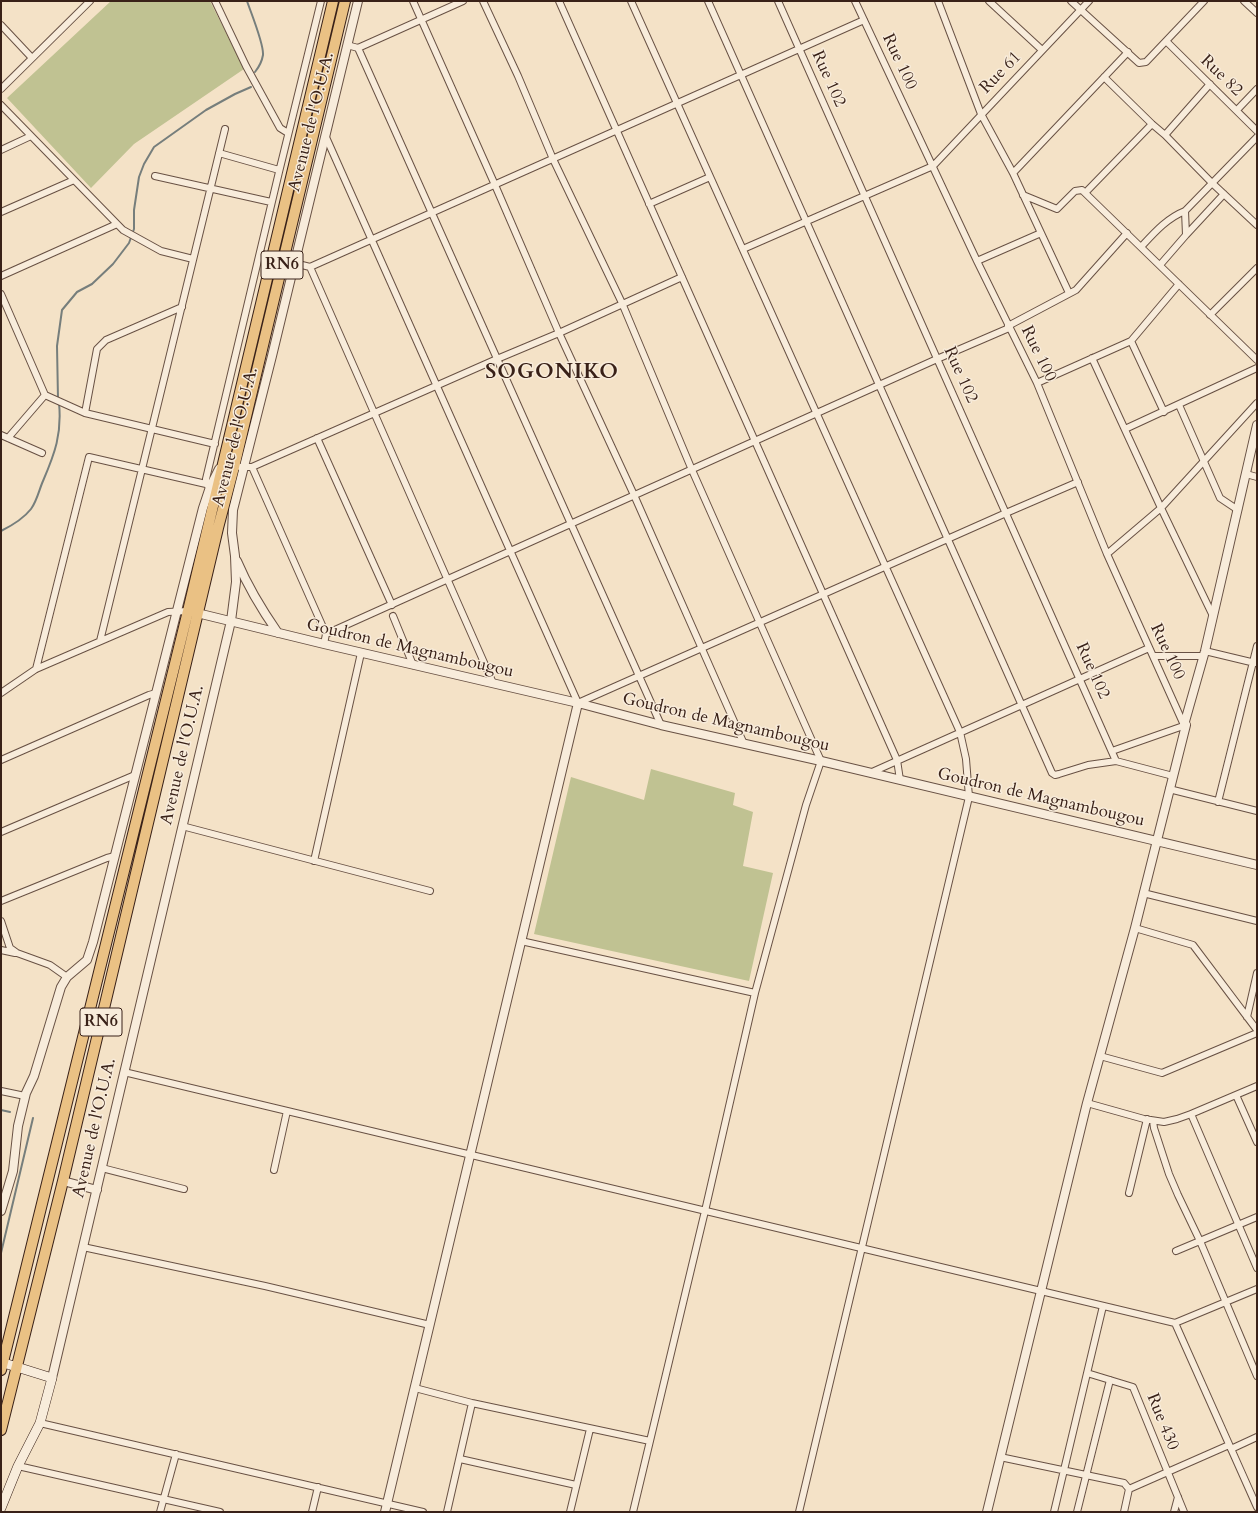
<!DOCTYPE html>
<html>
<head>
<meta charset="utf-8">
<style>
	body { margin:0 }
	#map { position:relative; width:1258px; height:1513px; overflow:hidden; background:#f4e2c7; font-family:Cardo,serif }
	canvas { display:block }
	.frame { position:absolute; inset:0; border:2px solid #392118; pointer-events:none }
</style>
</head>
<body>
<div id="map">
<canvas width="1258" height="1513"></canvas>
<div class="frame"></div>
</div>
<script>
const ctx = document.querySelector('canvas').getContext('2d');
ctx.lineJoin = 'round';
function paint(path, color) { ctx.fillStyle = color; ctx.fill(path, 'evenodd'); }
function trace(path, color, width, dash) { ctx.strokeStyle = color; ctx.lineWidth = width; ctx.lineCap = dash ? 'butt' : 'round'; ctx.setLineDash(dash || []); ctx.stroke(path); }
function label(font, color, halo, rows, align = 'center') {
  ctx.font = font + ' Cardo,serif'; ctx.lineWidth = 3; ctx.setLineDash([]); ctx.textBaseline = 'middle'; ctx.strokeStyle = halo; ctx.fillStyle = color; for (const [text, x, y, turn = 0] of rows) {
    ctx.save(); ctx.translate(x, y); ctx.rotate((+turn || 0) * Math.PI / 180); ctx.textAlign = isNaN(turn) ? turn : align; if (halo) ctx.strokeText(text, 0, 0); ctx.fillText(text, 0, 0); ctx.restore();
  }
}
const green = new Path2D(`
	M 111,1 L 210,1 L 244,69 L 134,144 L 91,188 L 7,98 Z
	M 651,769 L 735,793 L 733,805 L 753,812 L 743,866 L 773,873 L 749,981 L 534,934 L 571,777 L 644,800 Z`);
const stream = new Path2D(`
	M 247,1 C 251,13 264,44 263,55 C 262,61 259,67 255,72
	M 58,399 L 57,346 L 62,310 L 77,292 L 92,284 L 113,264 L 129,243 L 134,229 L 134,210 L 139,177 L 144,164 L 154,147 L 206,110 L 235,94 L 251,87
	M 1,531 C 11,526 24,518 31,509 C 37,501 39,490 43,481 C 55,453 62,434 59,403
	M 1,1110 L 10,1112
	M 1,1253 L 33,1118`);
const minor = new Path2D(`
	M 215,1 L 246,66 L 280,128 L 288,133
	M 413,1 L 495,185 L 559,333 L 634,495 L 744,744
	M 483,1 L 518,76 L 553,159 L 622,303 L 692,470 L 821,761 L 806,805 L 755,993 L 705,1211 L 633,1512
	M 559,1 L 897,760 L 900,780
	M 631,1 L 960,732 L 966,759 L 969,797 L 799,1512
	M 708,1 L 1052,773 L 1055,775 L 1059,774 L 1088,765 L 1116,761 L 1173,776
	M 778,1 L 1116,761
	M 855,1 L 977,261 L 1037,383 L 1107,554 L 1184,725
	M 938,1 L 981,114 L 1013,173 L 1069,293
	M 989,1 L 1042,50
	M 1071,1 L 1139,63 L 1146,62 L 1204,1
	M 1244,1 L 1257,13
	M 1,25 L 32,58
	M 1166,41 L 1257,131
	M 347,45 L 358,48 L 463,1
	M 358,48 L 661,725
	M 1104,77 L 1152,124 L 1165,135 L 1212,183 L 1257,225
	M 1,89 L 90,1
	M 1,105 L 123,230 L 161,251 L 193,259
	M 1237,110 L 1257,89
	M 325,135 L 578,703 L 1006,513 L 1078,482
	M 1165,135 L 1210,84
	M 1,150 L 31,136
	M 219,153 L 279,170
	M 1013,173 L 1128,52
	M 155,176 L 271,202
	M 1085,193 L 1152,124
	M 1023,195 L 1057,209 L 1075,191 L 1082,190 L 1257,360
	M 649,204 L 710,177
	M 1,212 L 74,180
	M 1186,235 L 1224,194
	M 1141,247 C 1154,233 1167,218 1185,211 L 1257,137
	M 743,249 L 933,166 L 1089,1
	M 977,261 L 1041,233
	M 294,263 L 310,267 L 864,20
	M 1160,265 L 1186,235 L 1185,211
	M 310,267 L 493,683
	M 1,276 L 117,224
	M 1,294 L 45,395 L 85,413 L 215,444
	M 1210,315 L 1257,268
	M 1008,326 L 1076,290 L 1127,233
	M 1131,341 L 1164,412
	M 1092,358 L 1161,508 L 1213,616
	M 1037,383 L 1131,341 L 1179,284
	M 1179,405 L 1220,498 L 1238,510
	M 85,413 L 97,349 L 106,340 L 182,307
	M 1125,429 L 1257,368
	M 1,435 L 42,453
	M 8,438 L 45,395
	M 317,438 L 392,605
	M 240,467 L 252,467 L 497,359 L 559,333 L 682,277
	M 252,467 L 326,634 L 324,644
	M 1246,474 L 1257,477
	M 210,487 L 206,484 L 206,479 L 279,172 L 321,1
	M 1107,554 L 1161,508 L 1257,403
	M 393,616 L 413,665
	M 326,634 L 937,359 L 1009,328
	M 100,641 L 225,129
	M 1205,651 L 1255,663
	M 1153,656 L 1204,656
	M 36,669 L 89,457 L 206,484
	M 1,693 L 36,669 L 168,612 L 188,611
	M 1112,751 L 1186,725
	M 1,760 L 149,695 L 156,693
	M 870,773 L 1149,648
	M 1169,789 L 1257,811
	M 1218,802 L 1257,646
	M 182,826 L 430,891
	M 1,832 L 135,775
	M 314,861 L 361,653
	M 1143,893 L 1257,921
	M 1,901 L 107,858 L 115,856
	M 1,921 L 10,948 L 17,953 L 50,965 L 67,977
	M 1135,928 L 1193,945 L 1257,1030
	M 521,941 L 755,993
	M 1,950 L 15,953
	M 1247,1017 L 1257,973
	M 1100,1056 L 1162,1073 L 1257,1033
	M 124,1072 L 1175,1323 L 1257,1289
	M 1,1091 L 25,1096
	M 1236,1095 L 1257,1142
	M 1087,1103 L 1144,1119 L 1164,1122 L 1177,1119 L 1191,1114 L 1257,1086
	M 1191,1114 L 1257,1268
	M 1153,1121 L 1154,1128 L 1169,1174 L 1178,1195 L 1200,1241 L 1257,1376
	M 102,1168 L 184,1189
	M 274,1170 L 287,1111
	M 1129,1193 L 1147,1119
	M 83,1247 L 265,1286 L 430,1325
	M 1176,1251 L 1257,1217
	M 1175,1323 L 1257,1507
	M 1087,1373 L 1133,1387 L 1184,1512
	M 415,1388 L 472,1403 L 650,1441
	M 40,1423 L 423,1512
	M 1231,1449 L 1257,1437
	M 1000,1457 L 1124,1483 L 1129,1489
	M 460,1459 L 576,1485
	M 18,1466 L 220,1512
	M 160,1512 L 176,1454
	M 312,1512 L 318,1487
	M 447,1512 L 472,1403
	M 570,1512 L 590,1429
	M 1054,1512 L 1103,1306
	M 1077,1512 L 1110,1380
	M 1124,1512 L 1129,1489 L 1229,1445
	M 1174,1512 L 1178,1497`);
const tertiary = new Path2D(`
	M 237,561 C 248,587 262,610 278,633
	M 193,612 L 324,644 L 578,703 L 661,725 L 821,761 L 1257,865
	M 63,1181 L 97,1190
	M 1,1211 L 13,1171 L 18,1126 L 26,1093 L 34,1076 L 61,987 L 67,977 L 87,960 L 93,942 L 203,508 L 210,487 L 219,469
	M 52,1378 L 231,621 L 236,582 L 235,556 L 232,533 L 233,510 L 272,356 L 358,1
	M 385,1512 L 578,703
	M 987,1512 L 1087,1103 L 1135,928 L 1186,725 L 1184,725 L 1205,651 L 1257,425`);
const secondary = new Path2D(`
	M 1,1362 L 52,1378 L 40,1423 L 18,1466 L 1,1508`);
const trunk = new Path2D(`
	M 1,1370 L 188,611 L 333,1
	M 1,1430 L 63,1181 L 218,528 L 234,467 L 345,1`);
const shields = [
	[282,265,42],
	[101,1022,42]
];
const shieldNames = [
	["RN6",282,265],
	["RN6",101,1022]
];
const streetNames = [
	["Rue 100",899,62,65],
	["Rue 61",1001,73,-46],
	["Rue 82",1221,76,44],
	["Rue 102",828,79,66],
	["Avenue de l'O.U.A.",312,122,-76],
	["Rue 100",1038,354,64],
	["Rue 102",960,375,66],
	["Avenue de l'O.U.A.",236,437,-76],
	["Goudron de Magnambougou",410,649,13],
	["Rue 100",1167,652,65],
	["Rue 102",1092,671,66],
	["Goudron de Magnambougou",726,723,13],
	["Avenue de l'O.U.A.",183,755,-77],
	["Goudron de Magnambougou",1041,798,13],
	["Avenue de l'O.U.A.",95,1128,-77],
	["Rue 430",1162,1422,68]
];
const districtNames = [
	["SOGONIKO",552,373]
];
paint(green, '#c0c292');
trace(stream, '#767e7c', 2);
trace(minor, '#685144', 8);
trace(tertiary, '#685144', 10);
trace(secondary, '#392118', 10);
trace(trunk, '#392118', 12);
trace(minor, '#f8ecdb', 6);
trace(tertiary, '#f8ecdb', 8);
trace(secondary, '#f8ecdb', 9);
trace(trunk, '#eac184', 10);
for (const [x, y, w] of shields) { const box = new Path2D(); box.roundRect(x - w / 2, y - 14, w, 28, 3); ctx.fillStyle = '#f8ecdb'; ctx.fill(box); trace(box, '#392118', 1); }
label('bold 16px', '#392118', null, shieldNames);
label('17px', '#392118', '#f8ecdb', streetNames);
ctx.letterSpacing = '1px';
label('bold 21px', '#392118', '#f8ecdb', districtNames);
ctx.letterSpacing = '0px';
</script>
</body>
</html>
